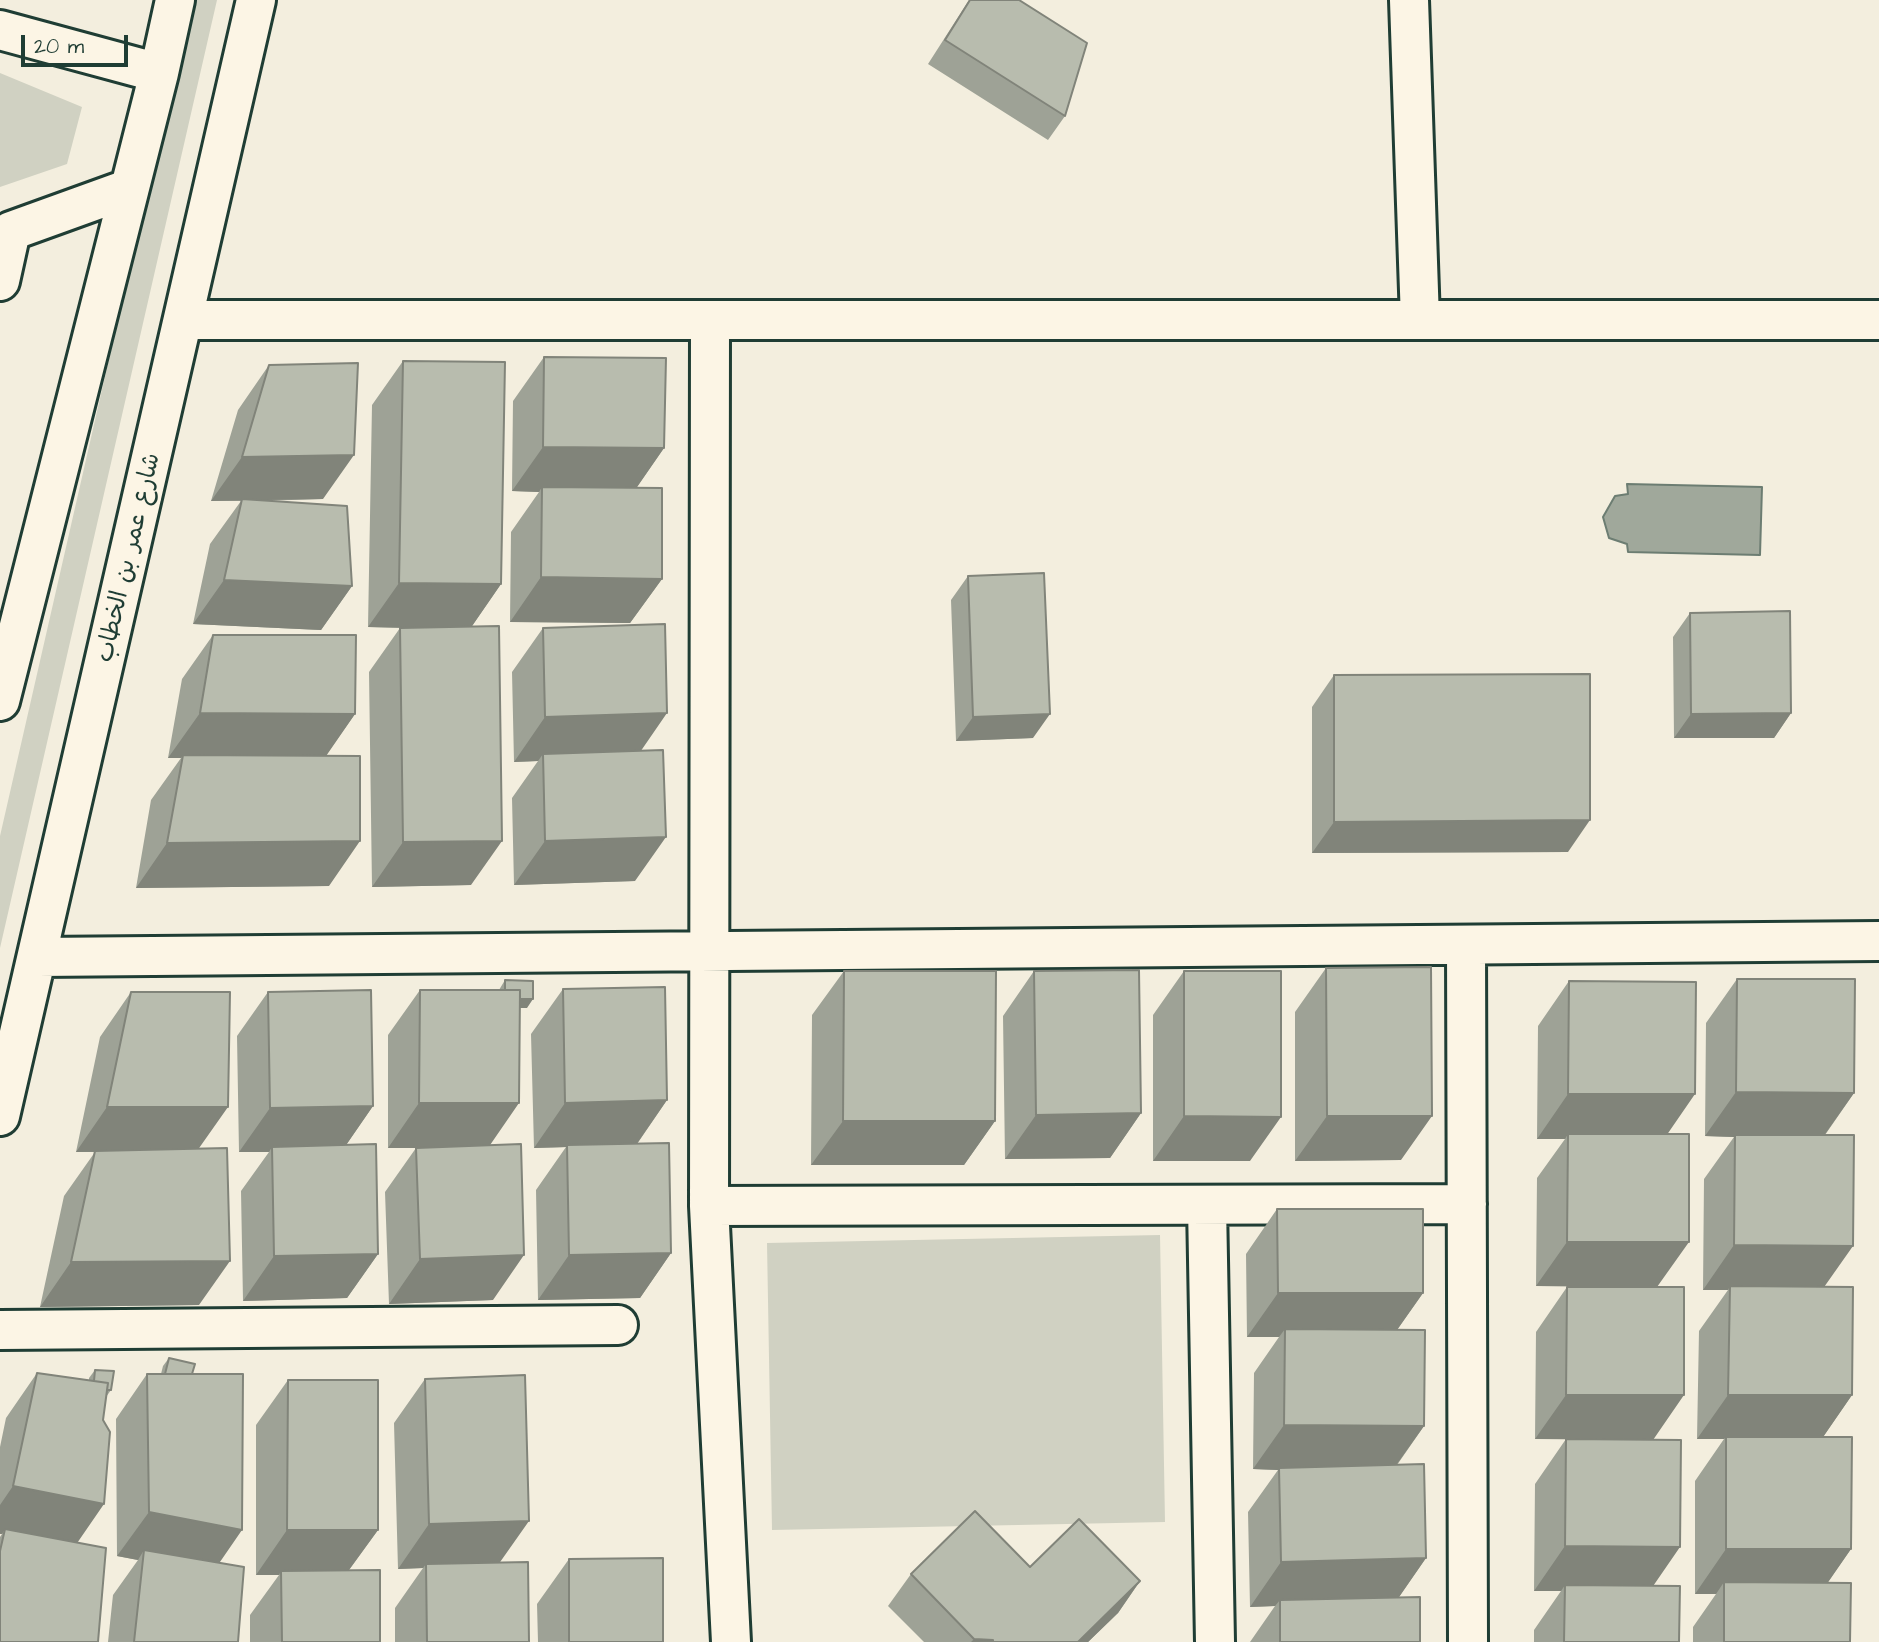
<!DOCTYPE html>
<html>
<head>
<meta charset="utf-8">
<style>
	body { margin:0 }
	#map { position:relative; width:1879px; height:1642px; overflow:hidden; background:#f3eede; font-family:"Architects Daughter",sans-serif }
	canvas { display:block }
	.scale { position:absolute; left:21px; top:35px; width:107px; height:32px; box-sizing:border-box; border:4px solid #1f3d34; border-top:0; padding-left:9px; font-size:21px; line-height:24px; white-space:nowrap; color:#1f3d34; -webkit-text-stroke:5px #fcf5e5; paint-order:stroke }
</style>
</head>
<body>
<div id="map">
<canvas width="1879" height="1642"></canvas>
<div class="scale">20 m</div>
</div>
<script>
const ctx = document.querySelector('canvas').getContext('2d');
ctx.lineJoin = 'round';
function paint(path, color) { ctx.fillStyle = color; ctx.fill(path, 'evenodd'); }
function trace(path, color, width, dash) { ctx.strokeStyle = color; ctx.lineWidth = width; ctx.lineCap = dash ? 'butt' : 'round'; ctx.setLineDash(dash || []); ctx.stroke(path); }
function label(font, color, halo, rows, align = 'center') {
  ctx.font = font + ' "Architects Daughter","Playpen Sans Arabic",sans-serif'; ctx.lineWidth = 6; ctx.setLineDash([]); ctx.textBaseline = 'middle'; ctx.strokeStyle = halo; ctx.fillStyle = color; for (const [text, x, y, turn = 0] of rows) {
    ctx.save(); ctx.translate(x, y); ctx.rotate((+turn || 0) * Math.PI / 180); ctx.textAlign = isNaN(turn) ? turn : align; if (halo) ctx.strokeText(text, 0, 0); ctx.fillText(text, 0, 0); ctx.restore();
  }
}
const green = new Path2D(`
	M 191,0 L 217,0 L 0,948 L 0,836 Z
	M 0,73 L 82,107 L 67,164 L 0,187 Z
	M 1160,1235 L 1165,1522 L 772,1530 L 767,1243 Z`);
const water = new Path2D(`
	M 1627,484 L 1762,487 L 1760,555 L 1628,552 L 1627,544 L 1609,538 L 1603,517 L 1615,496 L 1628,494 Z`);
const minor = new Path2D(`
	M 1409,0 L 1420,320
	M 0,30 L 159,73
	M 0,281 L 11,231 L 130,188
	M 185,320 L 1879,320
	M 710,320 L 709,1206 L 731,1642
	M 0,701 L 159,73 L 175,0
	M 1466,945 L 1468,1642
	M 38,957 L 1879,941
	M 0,1116 L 256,0
	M 1207,1205 L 1215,1642
	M 709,1206 L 1467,1204
	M 0,1330 L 618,1325`);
const wall = new Path2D(`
	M 969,0 L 1019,0 L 1065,116 L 1048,140 L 928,64 Z
	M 544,357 L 664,448 L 636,488 L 662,579 L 630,623 L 510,622 L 511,532 L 539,492 L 512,491 L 513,401 Z
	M 403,361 L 501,584 L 472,626 L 471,885 L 372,887 L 369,672 L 400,628 L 368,627 L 372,405 Z
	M 269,365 L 323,499 L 260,501 L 352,586 L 321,630 L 193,624 L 210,544 L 241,501 L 211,501 L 238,410 Z
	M 968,576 L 1033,738 L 956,741 L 951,600 Z
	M 1690,613 L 1791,713 L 1774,738 L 1674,738 L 1673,637 Z
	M 543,628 L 641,751 L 635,881 L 514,885 L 512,798 L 538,761 L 514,762 L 512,672 Z
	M 213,635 L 355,714 L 326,755 L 329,886 L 136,888 L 151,800 L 181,758 L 168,758 L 182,679 Z
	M 1334,675 L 1568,852 L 1312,853 L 1312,707 Z
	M 1326,968 L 1401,1160 L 1295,1161 L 1295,1012 Z
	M 844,971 L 995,1121 L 964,1165 L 811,1165 L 812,1015 Z
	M 1034,971 L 1141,1113 L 1110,1158 L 1005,1159 L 1003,1016 Z
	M 1184,971 L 1250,1161 L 1153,1161 L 1153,1015 Z
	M 1737,979 L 1854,1093 L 1825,1135 L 1824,1287 L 1852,1395 L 1823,1437 L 1851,1549 L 1827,1583 L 1850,1642 L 1693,1642 L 1693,1627 L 1716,1594 L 1695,1594 L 1695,1481 L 1724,1439 L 1697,1439 L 1699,1331 L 1728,1290 L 1703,1290 L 1704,1179 L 1734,1137 L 1705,1136 L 1706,1023 Z
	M 505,980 L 527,1008 L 520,1008 L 490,1145 L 493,1300 L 389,1304 L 385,1192 L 416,1148 L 418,1148 L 388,1148 L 388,1035 L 420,990 L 499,990 Z
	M 1569,981 L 1667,1134 L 1657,1287 L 1536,1286 L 1537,1178 L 1565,1139 L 1537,1139 L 1538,1026 Z
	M 563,989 L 667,1100 L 637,1144 L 671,1253 L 640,1298 L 538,1300 L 536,1190 L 566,1147 L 534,1148 L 531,1034 Z
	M 131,992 L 198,1149 L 199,1305 L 40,1307 L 64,1196 L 95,1152 L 76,1152 L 100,1037 Z
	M 268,992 L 373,1106 L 346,1145 L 378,1254 L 347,1298 L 243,1301 L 241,1191 L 269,1152 L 239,1152 L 237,1036 Z
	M 1277,1209 L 1423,1293 L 1397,1330 L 1424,1426 L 1397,1465 L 1426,1558 L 1398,1598 L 1420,1642 L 1250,1642 L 1275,1606 L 1250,1607 L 1248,1512 L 1278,1470 L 1253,1469 L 1254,1373 L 1279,1337 L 1247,1337 L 1246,1254 Z
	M 1567,1287 L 1653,1440 L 1653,1586 L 1679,1642 L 1534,1642 L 1534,1630 L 1561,1591 L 1534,1591 L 1535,1484 L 1566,1439 L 1535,1439 L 1536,1332 Z
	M 169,1358 L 192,1374 L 219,1563 L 238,1642 L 108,1642 L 113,1595 L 138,1560 L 117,1556 L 116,1419 L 147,1374 L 161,1374 L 163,1366 Z
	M 95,1370 L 111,1390 L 106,1397 L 0,1642 L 0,1537 L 2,1534 L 0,1534 L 0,1447 L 6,1418 L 37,1373 L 89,1380 L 89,1378 Z
	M 425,1379 L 500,1563 L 529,1642 L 395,1642 L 395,1608 L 423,1568 L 398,1569 L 394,1423 Z
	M 288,1380 L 378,1530 L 349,1570 L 380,1642 L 250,1642 L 250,1615 L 279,1575 L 256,1575 L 256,1425 Z
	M 569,1559 L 663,1642 L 538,1642 L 537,1604 Z
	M 1030,1567 L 1140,1581 L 1118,1613 L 1088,1642 L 924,1642 L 888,1606 L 911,1574 Z`);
const shadedWall = new Path2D(`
	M 543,447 L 664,448 L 633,493 L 542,487 L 539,492 L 512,491 Z
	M 354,455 L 323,499 L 211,501 L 242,457 Z
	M 541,577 L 662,579 L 630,623 L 510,622 Z
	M 224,580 L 352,586 L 321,630 L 193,624 Z
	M 399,583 L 501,584 L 470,629 L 368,627 Z
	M 200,713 L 355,714 L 324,759 L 183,755 L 181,758 L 168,758 Z
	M 667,713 L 636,758 L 543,754 L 538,761 L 514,762 L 545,717 Z
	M 1791,713 L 1774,738 L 1674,738 L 1691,714 Z
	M 1050,714 L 1033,738 L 956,741 L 973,717 Z
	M 1590,820 L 1568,852 L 1312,853 L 1334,822 Z
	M 666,837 L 635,881 L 514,885 L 545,841 Z
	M 360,841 L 329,886 L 136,888 L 167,843 Z
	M 502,841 L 471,885 L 372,887 L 403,842 Z
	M 505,999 L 533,999 L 527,1008 L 499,1008 Z
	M 1736,1092 L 1854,1093 L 1823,1137 L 1735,1135 L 1734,1137 L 1705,1136 Z
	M 1568,1094 L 1695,1094 L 1664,1139 L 1568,1134 L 1565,1139 L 1537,1139 Z
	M 667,1100 L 636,1145 L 534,1148 L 565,1103 Z
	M 419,1103 L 519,1103 L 488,1148 L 388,1148 Z
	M 373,1106 L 342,1151 L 272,1147 L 269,1152 L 239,1152 L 270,1108 Z
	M 107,1107 L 228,1107 L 197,1151 L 76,1152 Z
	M 1141,1113 L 1110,1158 L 1005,1159 L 1036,1115 Z
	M 1184,1116 L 1281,1117 L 1250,1161 L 1153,1161 Z
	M 1327,1116 L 1432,1116 L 1401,1160 L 1295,1161 Z
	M 843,1121 L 995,1121 L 964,1165 L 811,1165 Z
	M 1567,1242 L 1689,1242 L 1657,1287 L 1536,1286 Z
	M 1734,1245 L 1853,1246 L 1822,1290 L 1730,1286 L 1728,1290 L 1703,1290 Z
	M 671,1253 L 640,1298 L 538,1300 L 569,1255 Z
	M 378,1254 L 347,1298 L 243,1301 L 274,1256 Z
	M 524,1255 L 493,1300 L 389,1304 L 420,1259 Z
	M 230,1261 L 199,1305 L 40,1307 L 71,1262 Z
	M 1278,1293 L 1423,1293 L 1392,1337 L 1285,1329 L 1279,1337 L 1247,1337 Z
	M 1566,1395 L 1684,1395 L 1653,1440 L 1535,1439 Z
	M 1728,1395 L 1852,1395 L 1821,1440 L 1726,1437 L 1724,1439 L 1697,1439 Z
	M 1284,1425 L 1424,1426 L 1392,1471 L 1279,1468 L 1278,1470 L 1253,1469 Z
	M 13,1486 L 104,1504 L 73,1549 L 5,1529 L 2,1534 L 0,1534 L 0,1505 Z
	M 149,1512 L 242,1530 L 211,1575 L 144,1550 L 138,1560 L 117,1556 Z
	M 529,1521 L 498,1565 L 426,1564 L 423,1568 L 398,1569 L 429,1524 Z
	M 287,1530 L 378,1530 L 346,1574 L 281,1571 L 279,1575 L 256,1575 Z
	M 1565,1546 L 1680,1547 L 1649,1592 L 1565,1585 L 1561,1591 L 1534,1591 Z
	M 1726,1549 L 1851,1549 L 1820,1594 L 1724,1582 L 1716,1594 L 1695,1594 Z
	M 1426,1558 L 1395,1603 L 1280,1600 L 1275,1606 L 1250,1607 L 1281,1562 Z
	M 1140,1581 L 1118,1613 L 1088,1642 L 1078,1642 Z
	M 974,1639 L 993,1640 L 992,1642 L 971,1642 Z`);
const building = new Path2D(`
	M 970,0 L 1019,0 L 1087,43 L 1065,116 L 945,40 Z
	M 544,357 L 666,358 L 664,448 L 543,447 Z
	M 403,361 L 505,362 L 501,584 L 399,583 Z
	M 358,363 L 354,455 L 242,457 L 269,365 Z
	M 542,487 L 662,488 L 662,579 L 541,577 Z
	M 242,499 L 347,506 L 352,586 L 224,580 Z
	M 1044,573 L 1050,714 L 973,717 L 968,576 Z
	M 1790,611 L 1791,713 L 1691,714 L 1690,613 Z
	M 665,624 L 667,713 L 545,717 L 543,628 Z
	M 499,626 L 502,841 L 403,842 L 400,628 Z
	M 213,635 L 356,635 L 355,714 L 200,713 Z
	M 1590,674 L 1590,820 L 1334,822 L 1334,675 Z
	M 663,750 L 666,837 L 545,841 L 543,754 Z
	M 183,755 L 360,756 L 360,841 L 167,843 Z
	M 1431,967 L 1432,1116 L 1327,1116 L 1326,968 Z
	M 1139,970 L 1141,1113 L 1036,1115 L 1034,971 Z
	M 844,971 L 996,971 L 995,1121 L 843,1121 Z
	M 1184,971 L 1281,971 L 1281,1117 L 1184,1116 Z
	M 1737,979 L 1855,979 L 1854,1093 L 1736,1092 Z
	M 505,980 L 533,981 L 533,999 L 520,999 L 520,990 L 505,990 Z
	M 1569,981 L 1696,982 L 1695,1094 L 1568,1094 Z
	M 665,987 L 667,1100 L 565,1103 L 563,989 Z
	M 371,990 L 373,1106 L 270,1108 L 268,992 Z
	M 420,990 L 520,990 L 519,1103 L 419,1103 Z
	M 131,992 L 230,992 L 228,1107 L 107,1107 Z
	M 1568,1134 L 1689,1134 L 1689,1242 L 1567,1242 Z
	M 1735,1135 L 1854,1135 L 1853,1246 L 1734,1245 Z
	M 669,1143 L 671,1253 L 569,1255 L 567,1145 Z
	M 376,1144 L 378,1254 L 274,1256 L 272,1147 Z
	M 521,1144 L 524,1255 L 420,1259 L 416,1148 Z
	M 227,1148 L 230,1261 L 71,1262 L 95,1151 Z
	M 1277,1209 L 1423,1209 L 1423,1293 L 1278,1293 Z
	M 1730,1286 L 1853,1287 L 1852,1395 L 1728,1395 Z
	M 1567,1287 L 1684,1287 L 1684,1395 L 1566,1395 Z
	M 1285,1329 L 1425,1330 L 1424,1426 L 1284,1425 Z
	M 169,1358 L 195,1364 L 192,1374 L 165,1374 Z
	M 95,1370 L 114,1371 L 111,1390 L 107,1390 L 108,1383 L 94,1381 Z
	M 37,1373 L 108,1383 L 103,1420 L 110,1432 L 104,1504 L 13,1486 Z
	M 147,1374 L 243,1374 L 242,1530 L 149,1512 Z
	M 525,1375 L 529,1521 L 429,1524 L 425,1379 Z
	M 288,1380 L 378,1380 L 378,1530 L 287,1530 Z
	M 1726,1437 L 1852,1437 L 1851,1549 L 1726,1549 Z
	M 1566,1439 L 1681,1440 L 1680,1547 L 1565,1546 Z
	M 1424,1464 L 1426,1558 L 1281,1562 L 1279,1468 Z
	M 975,1511 L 1030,1567 L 1079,1519 L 1140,1581 L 1078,1642 L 993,1642 L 993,1640 L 974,1639 L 911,1574 Z
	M 5,1529 L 106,1548 L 98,1642 L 0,1642 L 0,1551 Z
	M 144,1550 L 244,1567 L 238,1642 L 134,1642 Z
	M 663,1558 L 663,1642 L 569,1642 L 569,1559 Z
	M 528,1562 L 529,1642 L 427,1642 L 426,1564 Z
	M 380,1570 L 380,1642 L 282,1642 L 281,1571 Z
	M 1724,1582 L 1851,1583 L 1850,1642 L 1724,1642 Z
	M 1565,1585 L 1680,1586 L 1679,1642 L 1564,1642 Z
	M 1420,1597 L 1420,1642 L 1280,1642 L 1280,1600 Z`);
const streetNames = [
	["شارع عمر بن الخطاب",130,558,-77]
];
paint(green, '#d0d1c2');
paint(water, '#a0a89b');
trace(water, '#6c7d72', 2);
trace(minor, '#1f3d34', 44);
trace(minor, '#fcf5e5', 38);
paint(wall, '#9ea296');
paint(shadedWall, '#81847a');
paint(building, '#b8bcae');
trace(building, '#81847a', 2);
label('24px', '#1f3d34', '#fcf5e5', streetNames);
</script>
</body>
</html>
